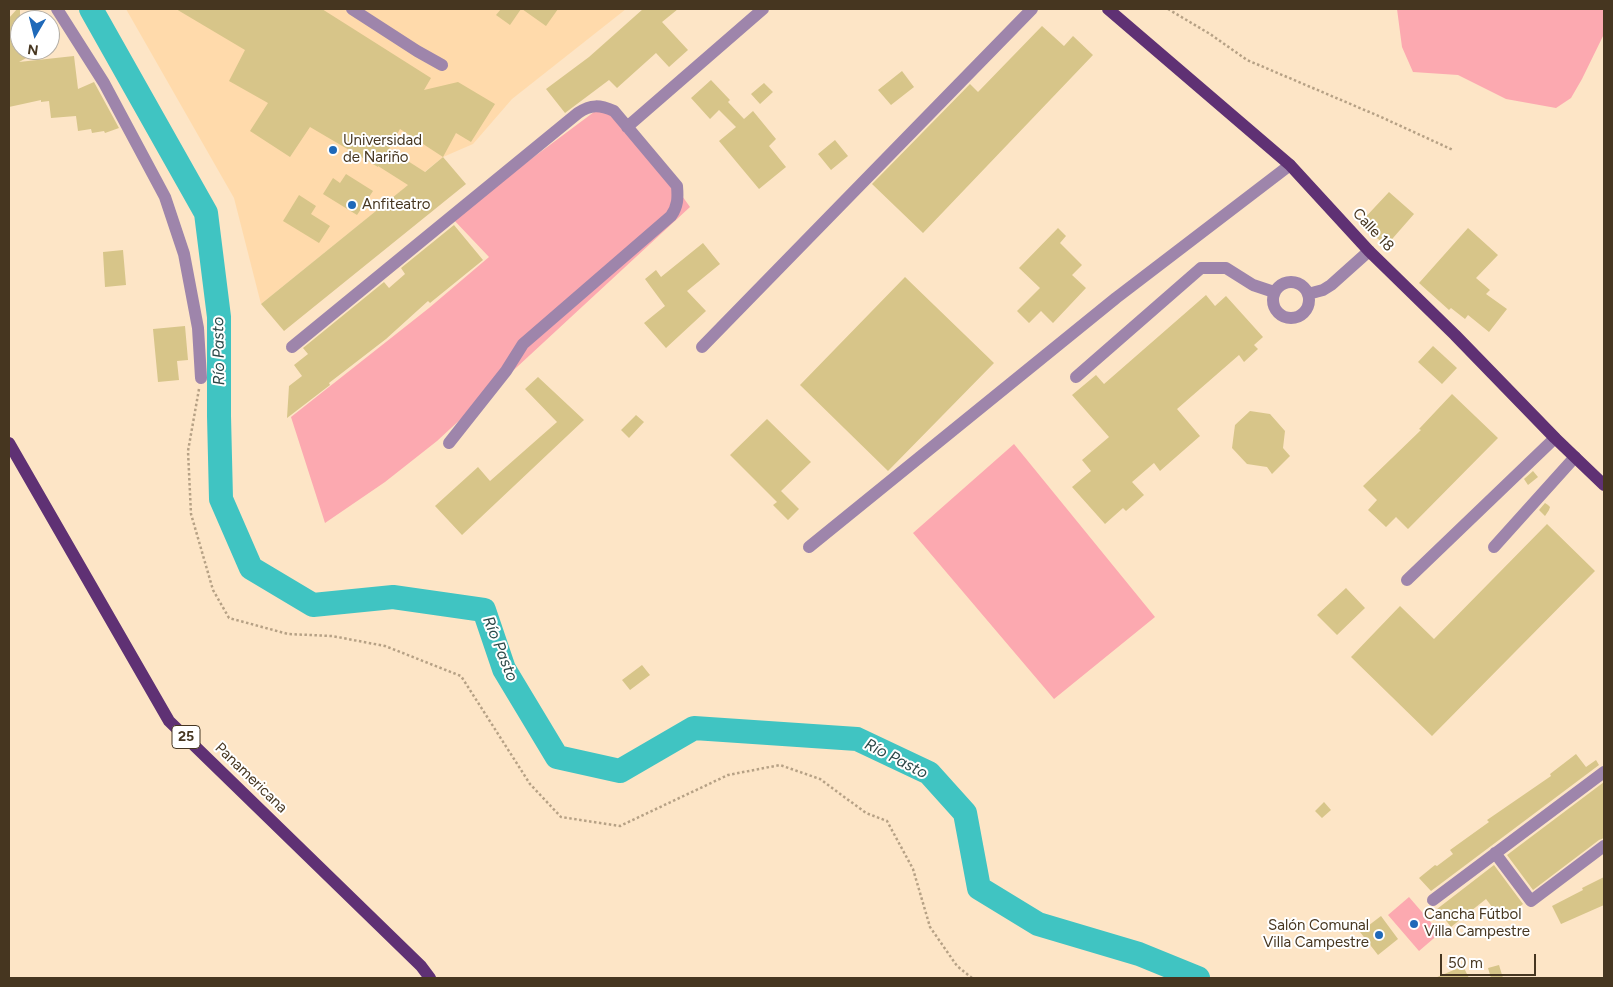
<!DOCTYPE html>
<html>
<head>
<meta charset="utf-8">
<style>
	body { margin:0 }
	#map { position:relative; width:1613px; height:987px; overflow:hidden; background:#fde5c6; font-family:Figtree,sans-serif }
	canvas { display:block }
	.frame { position:absolute; inset:0; border:10px solid #463620; pointer-events:none }
	.north { position:absolute; left:10px; top:10px; width:50px; height:50px; box-sizing:border-box; background:#fff; border:1px solid #b5afa6; border-radius:50%; rotate:188deg; font-size:14px; font-weight:700; line-height:20px; text-align:center; color:#463620 }
	.north::after { content:''; display:block; margin:auto; width:18px; height:22px; background:#1f69b9; clip-path:polygon(50% 0,100% 100%,50% 72%,0 100%) }
	.scale { position:absolute; left:1440px; top:954px; width:96px; height:22px; box-sizing:border-box; border:2px solid #463620; border-top:0; padding-left:6px; font-size:15px; line-height:18px; white-space:nowrap; color:#463620; -webkit-text-stroke:4px #fff; paint-order:stroke }
</style>
</head>
<body>
<div id="map">
<canvas width="1613" height="987"></canvas>
<div class="frame"></div>
<div class="north">N</div>
<div class="scale">50 m</div>
</div>
<script>
const ctx = document.querySelector('canvas').getContext('2d');
ctx.lineJoin = 'round';
function paint(path, color) { ctx.fillStyle = color; ctx.fill(path, 'evenodd'); }
function trace(path, color, width, dash) { ctx.strokeStyle = color; ctx.lineWidth = width; ctx.lineCap = dash ? 'butt' : 'round'; ctx.setLineDash(dash || []); ctx.stroke(path); }
function label(font, color, halo, rows, align = 'center') {
  ctx.font = font + ' Figtree,sans-serif'; ctx.lineWidth = 4; ctx.setLineDash([]); ctx.textBaseline = 'middle'; ctx.strokeStyle = halo; ctx.fillStyle = color; for (const [text, x, y, turn = 0] of rows) {
    ctx.save(); ctx.translate(x, y); ctx.rotate((+turn || 0) * Math.PI / 180); ctx.textAlign = isNaN(turn) ? turn : align; if (halo) ctx.strokeText(text, 0, 0); ctx.fillText(text, 0, 0); ctx.restore();
  }
}
const built = new Path2D(`
	M 126,9 L 626,9 L 512,99 L 473,144 L 443,157 L 261,304 L 234,198 Z`);
const green = new Path2D(`
	M 1397,9 L 1604,9 L 1604,34 L 1582,79 L 1571,98 L 1556,108 L 1506,99 L 1458,75 L 1413,72 L 1402,47 Z
	M 598,109 L 630,123 L 690,207 L 437,441 L 385,482 L 325,523 L 291,417 L 429,308 L 489,257 L 452,218 Z
	M 1014,444 L 1155,617 L 1054,699 L 913,533 Z
	M 1409,897 L 1440,933 L 1419,951 L 1388,915 Z`);
const river = new Path2D(`
	M 91,9 L 206,213 L 219,317 L 219,416 L 221,499 L 251,568 L 313,605 L 393,597 L 484,610 L 504,669 L 557,757 L 620,771 L 694,728 L 857,739 L 929,773 L 965,813 L 979,888 L 1038,924 L 1139,954 L 1198,978`);
const building = new Path2D(`
	M 17,9 L 20,9 L 20,50 L 41,50 L 19,62 L 74,56 L 78,89 L 94,82 L 119,128 L 105,133 L 104,131 L 92,133 L 91,129 L 78,131 L 76,116 L 51,118 L 49,101 L 41,102 L 41,100 L 9,107 L 9,18 Z
	M 176,9 L 322,9 L 431,78 L 424,90 L 458,82 L 495,104 L 471,142 L 456,133 L 443,157 L 466,184 L 284,331 L 261,304 L 408,185 L 378,166 L 378,167 L 310,127 L 290,157 L 250,131 L 268,103 L 229,81 L 245,50 ZM 400,129 L 443,157 L 425,172 L 389,149 Z
	M 501,9 L 521,9 L 510,25 L 496,15 Z
	M 522,9 L 558,9 L 546,26 Z
	M 643,9 L 678,9 L 662,22 L 688,50 L 669,67 L 656,53 L 617,88 L 609,80 L 565,113 L 546,89 L 589,57 Z
	M 1042,26 L 1064,46 L 1073,36 L 1093,55 L 923,233 L 872,184 L 970,84 L 978,92 Z
	M 902,71 L 914,87 L 891,105 L 878,90 Z
	M 711,80 L 730,100 L 728,102 L 744,119 L 753,111 L 776,139 L 769,146 L 786,167 L 759,189 L 719,141 L 736,127 L 719,110 L 710,119 L 691,98 Z
	M 764,83 L 773,92 L 760,104 L 751,94 Z
	M 835,140 L 848,156 L 831,170 L 818,154 Z
	M 346,174 L 373,191 L 357,215 L 323,194 L 333,178 L 340,183 Z
	M 1389,192 L 1414,214 L 1386,246 L 1360,223 Z
	M 299,195 L 316,206 L 311,214 L 330,226 L 319,243 L 283,221 Z
	M 454,225 L 483,260 L 430,303 L 428,301 L 386,339 L 329,383 L 330,385 L 287,418 L 289,386 L 302,376 L 294,365 L 308,354 L 303,348 L 384,282 L 389,288 L 405,274 L 401,268 Z
	M 1058,228 L 1066,236 L 1060,243 L 1082,265 L 1072,275 L 1086,288 L 1053,323 L 1041,311 L 1029,323 L 1017,311 L 1040,288 L 1019,268 Z
	M 1468,228 L 1498,255 L 1476,278 L 1490,290 L 1486,294 L 1507,309 L 1489,332 L 1468,315 L 1465,319 L 1451,308 L 1449,310 L 1419,283 Z
	M 703,243 L 720,264 L 687,291 L 706,311 L 666,348 L 644,323 L 665,306 L 645,279 L 656,270 L 661,277 Z
	M 123,250 L 126,285 L 105,287 L 103,252 Z
	M 905,277 L 994,363 L 888,471 L 800,385 Z
	M 1206,295 L 1215,306 L 1226,296 L 1263,337 L 1254,345 L 1258,349 L 1244,362 L 1239,355 L 1177,409 L 1200,436 L 1160,471 L 1154,463 L 1132,482 L 1144,495 L 1126,511 L 1123,508 L 1105,524 L 1072,487 L 1091,471 L 1082,460 L 1109,437 L 1072,395 L 1096,375 L 1104,384 Z
	M 185,326 L 188,360 L 177,361 L 179,380 L 158,382 L 153,329 Z
	M 1433,346 L 1457,368 L 1442,384 L 1418,362 Z
	M 538,377 L 584,420 L 462,535 L 435,506 L 478,467 L 490,481 L 557,422 L 525,389 Z
	M 1452,394 L 1498,438 L 1408,529 L 1396,517 L 1386,527 L 1368,510 L 1377,500 L 1363,486 L 1421,430 L 1419,429 Z
	M 1250,411 L 1270,414 L 1285,431 L 1283,448 L 1290,456 L 1272,474 L 1267,467 L 1247,464 L 1232,448 L 1235,425 Z
	M 636,415 L 644,422 L 629,438 L 621,430 Z
	M 767,419 L 811,462 L 781,491 L 799,509 L 788,520 L 773,505 L 777,502 L 730,455 Z
	M 1533,471 L 1538,477 L 1528,485 L 1524,479 Z
	M 1545,503 L 1548,505 L 1550,507 L 1549,510 L 1545,516 L 1539,510 Z
	M 1547,524 L 1595,571 L 1432,736 L 1351,657 L 1400,606 L 1434,639 Z
	M 1346,588 L 1365,608 L 1337,635 L 1317,615 Z
	M 642,665 L 650,675 L 630,690 L 622,680 Z
	M 1576,754 L 1586,767 L 1596,760 L 1599,765 L 1431,891 L 1419,878 L 1435,865 L 1437,866 L 1453,854 L 1450,850 L 1489,822 L 1487,820 L 1551,776 L 1550,774 Z
	M 1604,782 L 1604,838 L 1599,840 L 1533,890 L 1507,855 Z
	M 1324,802 L 1331,810 L 1322,818 L 1315,811 Z
	M 1494,865 L 1523,904 L 1502,920 L 1486,899 L 1451,927 L 1437,909 Z
	M 1604,877 L 1604,905 L 1561,924 L 1552,906 L 1583,890 L 1582,888 Z
	M 1381,916 L 1398,939 L 1378,955 L 1360,932 Z
	M 1499,965 L 1503,978 L 1491,978 L 1488,968 Z
	M 1463,966 L 1469,978 L 1435,978 Z`);
const path = new Path2D(`
	M 1168,9 L 1210,34 L 1247,60 L 1381,117 L 1453,150
	M 199,389 L 188,451 L 191,514 L 213,590 L 229,618 L 288,634 L 332,636 L 385,646 L 461,676 L 530,784 L 561,817 L 620,826 L 728,775 L 780,765 L 820,779 L 866,813 L 887,821 L 913,869 L 930,927 L 957,966 L 972,978`);
const minor = new Path2D(`
	M 57,9 L 104,83 L 165,197 L 184,254 L 198,328 L 201,378
	M 352,9 L 417,51 L 442,65
	M 627,127 L 763,9
	M1273 300a18 18 0 1 1 36 0a18 18 0 1 1-36 0Z
	M 1308,294 L 1323,290 L 1331,285 L 1369,251
	M 292,347 L 578,113 C 591,104 600,105 614,111 L 677,186 C 678,198 678,206 671,216 L 523,344 L 506,371 L 449,443
	M 702,347 L 1032,9
	M 1076,377 L 1201,268 L 1226,268 L 1253,285 L 1274,292
	M 809,547 L 1116,298 L 1290,165
	M 1494,547 L 1575,457
	M 1407,580 L 1555,438
	M 1495,853 L 1531,901 L 1604,846
	M 1433,900 L 1604,772`);
const major = new Path2D(`
	M 1108,9 L 1290,165 L 1369,251 L 1455,335 L 1555,438 L 1604,485
	M 9,443 L 169,721 L 421,966 L 430,978`);
const markers = [
	[333,150,5,"#1f69b9"],
	[352,205,5,"#1f69b9"],
	[1414,924,5,"#1f69b9"],
	[1379,935,5,"#1f69b9"]
];
const shields = [
	[186,737,28]
];
const shieldNames = [
	["25",186,737]
];
const poiNames = [
	["Universidad",343,141],
	["de Nariño",343,158],
	["Anfiteatro",362,205],
	["Cancha Fútbol",1424,915],
	["Villa Campestre",1424,932],
	["Salón Comunal",1369,926,"right"],
	["Villa Campestre",1369,943,"right"]
];
const streetNames = [
	["Calle 18",1373,230,47],
	["Panamericana",251,778,44]
];
const waterNames = [
	["Río Pasto",219,351,-91],
	["Río Pasto",500,649,68],
	["Río Pasto",896,759,27]
];
paint(built, '#ffdaab');
paint(green, '#fca9b0');
trace(river, '#40c4c2', 24);
paint(building, '#d7c589');
trace(path, '#b6a185', 2.5, [2.5, 2.5]);
trace(minor, '#9e85ab', 12);
trace(major, '#5f3174', 12);
for (const [x, y, r, color] of markers) { const dot = new Path2D(); dot.arc(x, y, r, 0, 2 * Math.PI); ctx.fillStyle = color; ctx.fill(dot); trace(dot, '#fff', 2); }
for (const [x, y, w] of shields) { const box = new Path2D(); box.roundRect(x - w / 2, y - 11.5, w, 23, 4); ctx.fillStyle = '#fff'; ctx.fill(box); trace(box, '#463620', 1); }
label('bold 14px', '#463620', null, shieldNames);
label('15px', '#463620', '#fff', poiNames, 'left');
label('15px', '#463620', '#fff', streetNames);
label('italic 16px', '#2c4848', '#fff', waterNames);
</script>
</body>
</html>
